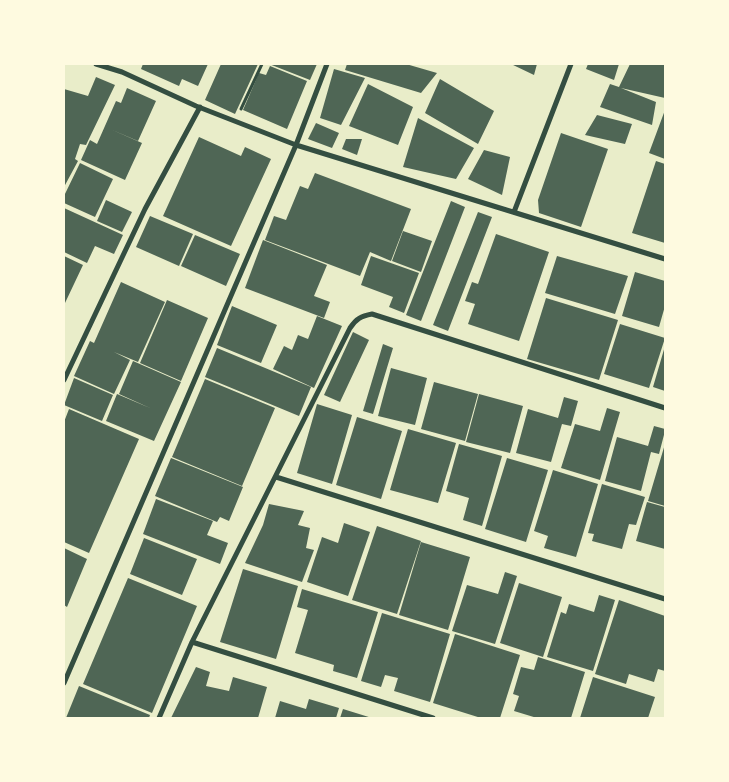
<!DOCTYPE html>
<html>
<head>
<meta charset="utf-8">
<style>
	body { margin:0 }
	#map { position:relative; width:729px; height:782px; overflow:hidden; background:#e9edc9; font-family:Ubuntu,sans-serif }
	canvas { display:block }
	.frame { position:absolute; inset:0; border:65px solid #fefae0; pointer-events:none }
</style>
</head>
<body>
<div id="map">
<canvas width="729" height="782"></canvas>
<div class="frame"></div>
</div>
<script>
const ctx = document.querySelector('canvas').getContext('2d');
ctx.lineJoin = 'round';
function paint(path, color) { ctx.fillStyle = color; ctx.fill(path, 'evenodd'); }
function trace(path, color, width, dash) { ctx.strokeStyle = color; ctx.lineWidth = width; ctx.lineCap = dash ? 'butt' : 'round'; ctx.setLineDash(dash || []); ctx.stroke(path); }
const building = new Path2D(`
	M 143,64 L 208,64 L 198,86 L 182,79 L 179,86 L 141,69 Z
	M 221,64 L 258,64 L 235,114 L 205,100 Z
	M 269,64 L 317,64 L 310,80 Z
	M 347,64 L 406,64 L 437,73 L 421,93 L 345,70 Z
	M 511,64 L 537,64 L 534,75 Z
	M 588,64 L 619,64 L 614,80 L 586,69 Z
	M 630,64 L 665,64 L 665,98 L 621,88 L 656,102 L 652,125 L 600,107 L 610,84 L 619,87 Z
	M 270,66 L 307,81 L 287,129 L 243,110 L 259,73 L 266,75 Z
	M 334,69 L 365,78 L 341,125 L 320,118 Z
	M 96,77 L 115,85 L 86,145 L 80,144 L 75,159 L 78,161 L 64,187 L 64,89 L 88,96 Z
	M 440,79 L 494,111 L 478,144 L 425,113 Z
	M 368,84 L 413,107 L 398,145 L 349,126 Z
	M 127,88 L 156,101 L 138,141 L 110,129 L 142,143 L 125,180 L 81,160 L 90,140 L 97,144 L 116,101 L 121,103 Z
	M 665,110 L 665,159 L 649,153 Z
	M 597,115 L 632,124 L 625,144 L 585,135 Z
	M 418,118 L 474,148 L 456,179 L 403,167 Z
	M 316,123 L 339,133 L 332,148 L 308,139 Z
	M 561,133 L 608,149 L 581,227 L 539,213 L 538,200 Z
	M 199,137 L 241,156 L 245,147 L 271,159 L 231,246 L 163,216 Z
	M 346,139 L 362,139 L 357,155 L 342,149 Z
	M 484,150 L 510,157 L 502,195 L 468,179 Z
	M 656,161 L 665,164 L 665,243 L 632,233 Z
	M 80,163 L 113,179 L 95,217 L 64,203 L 64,196 Z
	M 315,173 L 411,209 L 391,261 L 370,252 L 360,276 L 265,240 L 274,216 L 286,220 L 300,186 L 308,189 Z
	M 106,200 L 132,212 L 122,232 L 97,221 Z
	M 451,201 L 465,207 L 421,321 L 406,315 Z
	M 64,208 L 123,235 L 114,254 L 95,246 L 87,263 L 64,252 Z
	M 478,212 L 492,217 L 448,331 L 433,325 Z
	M 150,216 L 193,234 L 179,266 L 136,247 Z
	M 403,231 L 432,241 L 421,272 L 392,261 Z
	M 496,234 L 549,252 L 519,341 L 468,324 L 475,304 L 465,301 L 472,282 L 478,284 Z
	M 195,235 L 240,254 L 226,286 L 181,266 Z
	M 263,240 L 327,265 L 314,296 L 330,302 L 324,318 L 245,288 Z
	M 64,256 L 83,265 L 65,303 L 64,302 Z
	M 371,256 L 419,273 L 404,313 L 389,307 L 393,297 L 361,285 Z
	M 557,256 L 628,276 L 615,314 L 545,293 Z
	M 635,272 L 665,281 L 665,306 L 659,327 L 622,316 Z
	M 121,282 L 165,302 L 138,362 L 114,352 L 130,360 L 114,394 L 74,376 L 90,341 L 94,343 Z
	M 546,298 L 618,320 L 599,380 L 527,359 Z
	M 167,300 L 208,318 L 181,381 L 140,363 Z
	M 232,306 L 277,325 L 261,363 L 217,345 Z
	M 317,316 L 342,326 L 314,388 L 273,369 L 284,346 L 292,350 L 298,335 L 308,339 Z
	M 620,324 L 665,338 L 649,388 L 604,374 Z
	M 353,332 L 369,340 L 340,402 L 324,395 Z
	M 383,344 L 393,348 L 373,414 L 363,411 Z
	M 665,346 L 665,391 L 653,387 Z
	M 217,348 L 311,387 L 299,416 L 205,377 Z
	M 133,361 L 181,382 L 154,441 L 106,421 L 117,394 L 150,408 L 119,394 Z
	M 391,368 L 427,378 L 415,425 L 378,416 Z
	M 74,378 L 113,395 L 102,421 L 64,405 Z
	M 205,379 L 275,408 L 242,486 L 172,457 Z
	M 434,382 L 478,394 L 465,441 L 421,429 Z
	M 479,394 L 523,406 L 510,453 L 466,442 Z
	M 564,397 L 578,401 L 571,426 L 562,424 L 551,462 L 516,453 L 528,409 L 558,418 Z
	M 317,404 L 352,415 L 332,484 L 297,473 Z
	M 607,408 L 620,412 L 600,480 L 561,468 L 575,424 L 600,431 Z
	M 69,409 L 139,439 L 89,553 L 64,542 L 64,422 Z
	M 357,417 L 402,431 L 381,499 L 336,485 Z
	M 654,426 L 665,429 L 665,431 L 659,454 L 651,452 L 641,491 L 605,481 L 617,437 L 648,446 Z
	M 408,429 L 456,443 L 438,503 L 390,490 Z
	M 459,444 L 502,456 L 482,526 L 463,520 L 469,498 L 446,491 Z
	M 665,444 L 665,506 L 648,501 Z
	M 171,458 L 243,487 L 229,521 L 220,517 L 217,522 L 155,496 Z
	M 507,458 L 548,470 L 526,542 L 485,529 Z
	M 553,470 L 598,484 L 576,557 L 544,548 L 548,536 L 534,531 Z
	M 602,484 L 645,497 L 636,525 L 629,524 L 622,549 L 592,541 L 594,534 L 588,533 Z
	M 156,499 L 213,521 L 207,535 L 228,543 L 220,564 L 143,534 Z
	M 647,502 L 665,507 L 665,549 L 636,541 Z
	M 269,504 L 304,511 L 298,525 L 310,528 L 306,548 L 314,550 L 302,582 L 245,563 L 263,525 Z
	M 344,523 L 370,532 L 348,596 L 307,582 L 322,537 L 338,543 Z
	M 377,526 L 421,541 L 397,614 L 352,600 Z
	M 144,538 L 197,559 L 182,595 L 130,574 Z
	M 421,542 L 470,557 L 448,630 L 399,615 Z
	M 64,548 L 87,559 L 67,607 L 64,605 Z
	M 243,569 L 298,586 L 276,659 L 220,642 Z
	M 505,572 L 517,576 L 495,644 L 452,631 L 467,585 L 498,594 Z
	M 128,578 L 197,606 L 152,713 L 83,684 Z
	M 519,583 L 562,597 L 543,657 L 500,643 Z
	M 302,589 L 378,612 L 357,678 L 333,671 L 334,665 L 295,653 L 308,610 L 297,607 Z
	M 599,595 L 615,600 L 593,671 L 547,657 L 561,612 L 566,614 L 569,604 L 594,612 Z
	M 619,600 L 665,616 L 665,671 L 658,669 L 654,682 L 629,674 L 626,684 L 595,674 Z
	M 382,613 L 450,634 L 430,702 L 394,691 L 398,678 L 385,675 L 381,687 L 361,681 Z
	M 455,634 L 520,655 L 500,718 L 481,718 L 433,703 Z
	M 538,657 L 585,672 L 571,718 L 537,718 L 514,711 L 519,696 L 513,694 L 521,667 L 534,670 Z
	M 196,667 L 210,672 L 206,686 L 229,691 L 233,677 L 267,687 L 258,718 L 171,718 Z
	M 593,677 L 655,697 L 648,718 L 580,718 Z
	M 79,686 L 150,715 L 149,718 L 66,718 Z
	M 309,699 L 339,708 L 336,718 L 275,718 L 280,701 L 306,709 Z
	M 343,709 L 372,718 L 340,718 Z`);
const path = new Path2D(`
	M 241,109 L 262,64`);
const minor = new Path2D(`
	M 96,64 L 122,72 L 196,106 L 296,145 L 665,259
	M 514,212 L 571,64
	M 64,380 L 145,209 L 200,107
	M 276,477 L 665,599
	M 192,642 L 433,718
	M 64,683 L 296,145 L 327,64
	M 159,718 L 192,642 L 350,328 C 356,319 361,316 372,314 L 665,408`);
paint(building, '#4f6655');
trace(path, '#344e41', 3);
trace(minor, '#344e41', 5);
</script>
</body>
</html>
